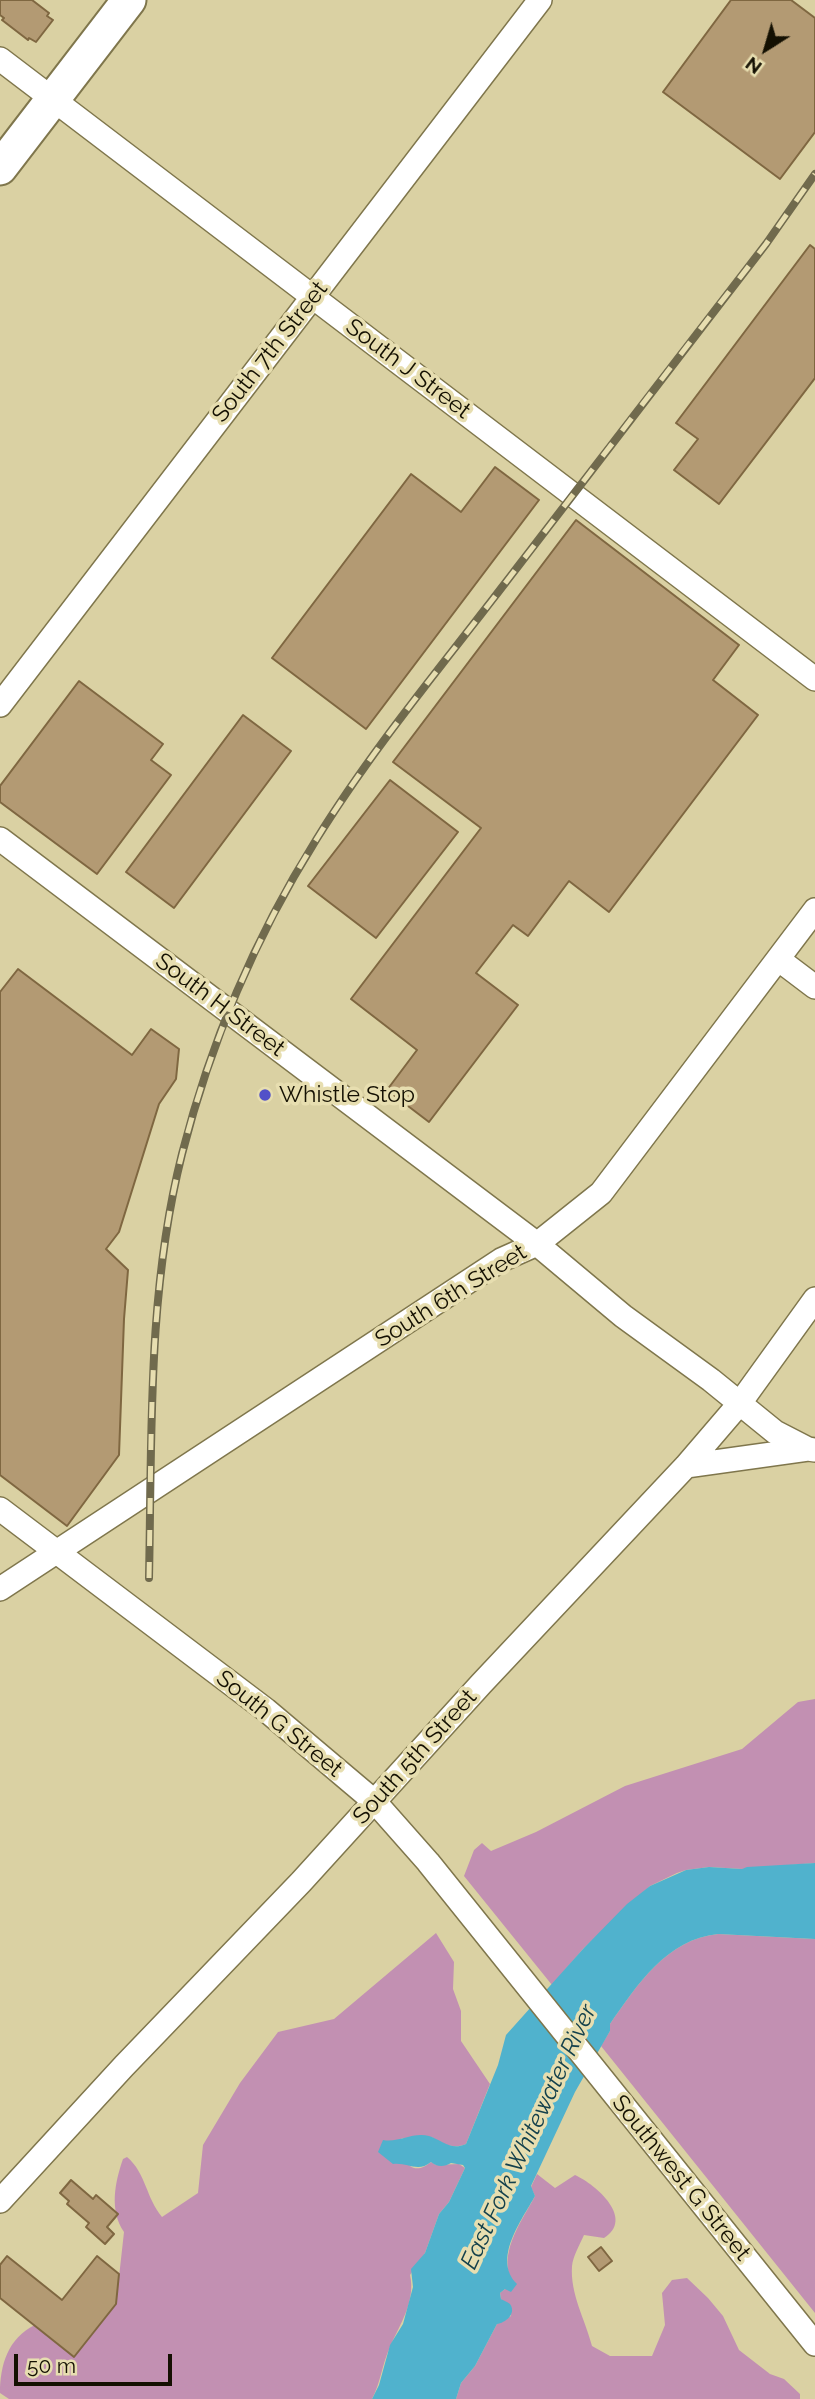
<!DOCTYPE html>
<html>
<head>
<meta charset="utf-8">
<style>
	body { margin:0 }
	#map { position:relative; width:815px; height:2399px; overflow:hidden; background:#dad1a3; font-family:Raleway,sans-serif }
	canvas { display:block }
	.north { position:absolute; left:731px; top:14px; width:70px; height:70px; -webkit-text-stroke:5px #e7deb0; paint-order:stroke; rotate:217deg; font-size:19px; font-weight:700; line-height:28px; text-align:center; color:#141002 }
	.north::after { content:''; display:block; margin:auto; width:24px; height:32px; background:#141002; clip-path:polygon(50% 0,100% 100%,50% 72%,0 100%) }
	.scale { position:absolute; left:14px; top:2354px; width:158px; height:32px; box-sizing:border-box; border:4px solid #141002; border-top:0; padding-left:9px; font-size:21px; line-height:24px; white-space:nowrap; color:#141002; -webkit-text-stroke:5px #e7deb0; paint-order:stroke }
</style>
</head>
<body>
<div id="map">
<canvas width="815" height="2399"></canvas>
<div class="north">N</div>
<div class="scale">50 m</div>
</div>
<script>
const ctx = document.querySelector('canvas').getContext('2d');
ctx.lineJoin = 'round';
function paint(path, color) { ctx.fillStyle = color; ctx.fill(path, 'evenodd'); }
function trace(path, color, width, dash) { ctx.strokeStyle = color; ctx.lineWidth = width; ctx.lineCap = dash ? 'butt' : 'round'; ctx.setLineDash(dash || []); ctx.stroke(path); }
function label(font, color, halo, rows, align = 'center') {
  ctx.font = font + ' Raleway,sans-serif'; ctx.lineWidth = 7; ctx.setLineDash([]); ctx.textBaseline = 'middle'; ctx.strokeStyle = halo; ctx.fillStyle = color; for (const [text, x, y, turn = 0] of rows) {
    ctx.save(); ctx.translate(x, y); ctx.rotate((+turn || 0) * Math.PI / 180); ctx.textAlign = isNaN(turn) ? turn : align; if (halo) ctx.strokeText(text, 0, 0); ctx.fillText(text, 0, 0); ctx.restore();
  }
}
const green = new Path2D(`
	M 815,1699 L 815,1863 L 742,1869 L 709,1867 L 686,1870 L 677,1873 L 650,1886 L 583,1949 L 552,1985 L 464,1876 L 474,1850 L 482,1843 L 491,1851 L 536,1832 L 625,1786 L 742,1749 L 798,1702 Z
	M 436,1933 L 454,1962 L 453,1989 L 461,2011 L 461,2041 L 490,2084 L 466,2144 C 455,2149 442,2145 432,2137 L 403,2138 L 394,2142 C 402,2158 411,2179 431,2162 L 436,2165 L 459,2164 L 465,2168 L 449,2202 L 439,2214 L 425,2253 L 410,2275 C 416,2301 400,2324 390,2347 C 382,2364 381,2382 372,2399 L 9,2399 L 0,2393 C 0,2365 8,2338 35,2325 L 74,2356 L 116,2304 L 124,2232 C 109,2210 115,2182 123,2159 L 127,2157 C 146,2173 146,2198 162,2217 L 198,2193 L 203,2145 L 240,2083 L 278,2032 L 334,2019 Z
	M 718,1934 L 815,1939 L 815,2313 L 601,2046 L 610,2031 L 610,2024 C 637,1985 667,1939 718,1934 Z
	M 537,2174 L 555,2188 L 575,2175 C 597,2185 635,2219 604,2238 L 584,2235 C 580,2244 573,2256 572,2266 C 570,2294 585,2319 592,2346 L 610,2356 L 652,2356 L 665,2325 L 662,2293 L 672,2280 L 687,2278 L 708,2298 L 723,2316 L 739,2350 L 770,2374 L 784,2379 L 800,2394 L 800,2399 L 456,2399 L 461,2383 L 475,2366 L 497,2324 L 511,2316 C 512,2301 510,2307 501,2299 L 500,2293 L 505,2289 L 510,2277 C 500,2250 523,2219 535,2196 L 531,2187 Z`);
const water = new Path2D(`
	M 815,1863 L 815,1939 L 718,1934 C 667,1939 637,1985 610,2024 L 610,2031 L 575,2092 L 531,2186 L 535,2196 C 522,2220 492,2259 517,2284 L 511,2292 L 505,2289 L 500,2293 L 501,2299 C 504,2301 508,2302 510,2304 C 517,2314 505,2323 497,2324 L 475,2366 L 461,2383 L 456,2399 L 372,2399 L 379,2385 L 390,2345 L 403,2324 L 413,2287 L 411,2269 L 425,2253 L 439,2214 L 449,2202 L 465,2168 L 463,2165 L 451,2163 C 444,2167 437,2167 431,2162 C 418,2173 407,2162 393,2164 L 378,2152 L 383,2140 C 399,2143 412,2132 429,2136 C 442,2140 450,2151 466,2144 L 498,2065 L 506,2035 L 583,1949 L 627,1904 L 650,1886 L 686,1870 L 709,1867 L 742,1869 L 747,1867 Z`);
const building = new Path2D(`
	M 0,0 L 32,0 L 49,13 L 47,16 L 53,20 L 36,42 L 29,38 L 28,40 L 2,20 L 4,18 L 0,15 Z
	M 731,0 L 791,0 L 815,18 L 815,132 L 780,179 L 663,92 Z
	M 810,245 L 815,249 L 815,378 L 719,504 L 674,470 L 698,439 L 676,423 Z
	M 495,467 L 539,500 L 366,729 L 272,658 L 411,474 L 461,512 Z
	M 576,520 L 739,645 L 713,680 L 758,715 L 609,912 L 569,881 L 528,936 L 513,925 L 476,973 L 518,1005 L 429,1122 L 387,1090 L 417,1050 L 351,999 L 481,828 L 393,762 Z
	M 79,681 L 163,744 L 151,760 L 171,775 L 97,874 L 0,802 L 0,786 Z
	M 243,715 L 291,751 L 174,908 L 126,872 Z
	M 390,780 L 458,832 L 376,938 L 308,886 Z
	M 18,969 L 132,1055 L 151,1029 L 179,1049 L 176,1079 L 159,1104 L 119,1232 L 106,1249 L 128,1270 L 124,1319 L 119,1455 L 67,1526 L 0,1475 L 0,992 Z
	M 71,2180 L 93,2199 L 96,2195 L 118,2214 L 107,2227 L 114,2234 L 105,2244 L 86,2227 L 89,2223 L 67,2204 L 69,2201 L 60,2193 Z
	M 601,2247 L 612,2261 L 599,2271 L 588,2257 Z
	M 7,2256 L 62,2300 L 97,2256 L 119,2274 L 116,2304 L 74,2357 L 0,2298 L 0,2265 Z`);
const minor = new Path2D(`
	M 0,59 L 815,679
	M 0,705 L 540,0
	M 0,839 L 537,1244 L 623,1316 L 711,1380 L 775,1432 L 808,1449 L 815,1450
	M 778,959 L 815,987
	M 686,1466 L 808,1449
	M 0,1509 L 266,1710 L 375,1802 L 428,1862 L 815,2344
	M 0,1589 L 501,1260 L 537,1244 L 601,1193 L 815,910
	M 0,2201 L 124,2066 L 301,1882 L 481,1684 L 686,1466 L 740,1403 L 815,1299`);
const highway = new Path2D(`
	M 0,168 L 129,0`);
const rail = new Path2D(`
	M 149,1578 C 152,1436 147,1293 182,1154 C 210,1044 256,936 316,840 C 372,749 441,667 506,582 C 593,469 679,356 766,244 L 815,174`);
const markers = [
	[265,1095,7,"#5251c8"]
];
const streetNames = [
	["South 7th Street",270,352,-52],
	["South J Street",408,369,37],
	["South H Street",220,1005,37],
	["South 6th Street",451,1296,-32],
	["South G Street",279,1724,39],
	["South 5th Street",415,1757,-48],
	["Southwest G Street",681,2178,51]
];
const poiNames = [
	["Whistle Stop",279,1095]
];
const waterNames = [
	["East Fork Whitewater River",529,2137,-65]
];
paint(green, '#c290b2');
paint(water, '#50b2cd');
paint(building, '#b39a73');
trace(building, '#7f6741', 2);
trace(minor, '#7f764c', 26);
trace(highway, '#7f764c', 37);
trace(minor, '#fff', 23);
trace(highway, '#fff', 33);
trace(rail, '#706a4d', 8);
trace(rail, '#e7deb0', 5, [16]);
for (const [x, y, r, color] of markers) { const dot = new Path2D(); dot.arc(x, y, r, 0, 2 * Math.PI); ctx.fillStyle = color; ctx.fill(dot); trace(dot, '#e7deb0', 2.5); }
label('23px', '#141002', '#e7deb0', streetNames);
label('23px', '#141002', '#e7deb0', poiNames, 'left');
label('italic 24px', '#14414c', '#e7deb0', waterNames);
</script>
</body>
</html>
